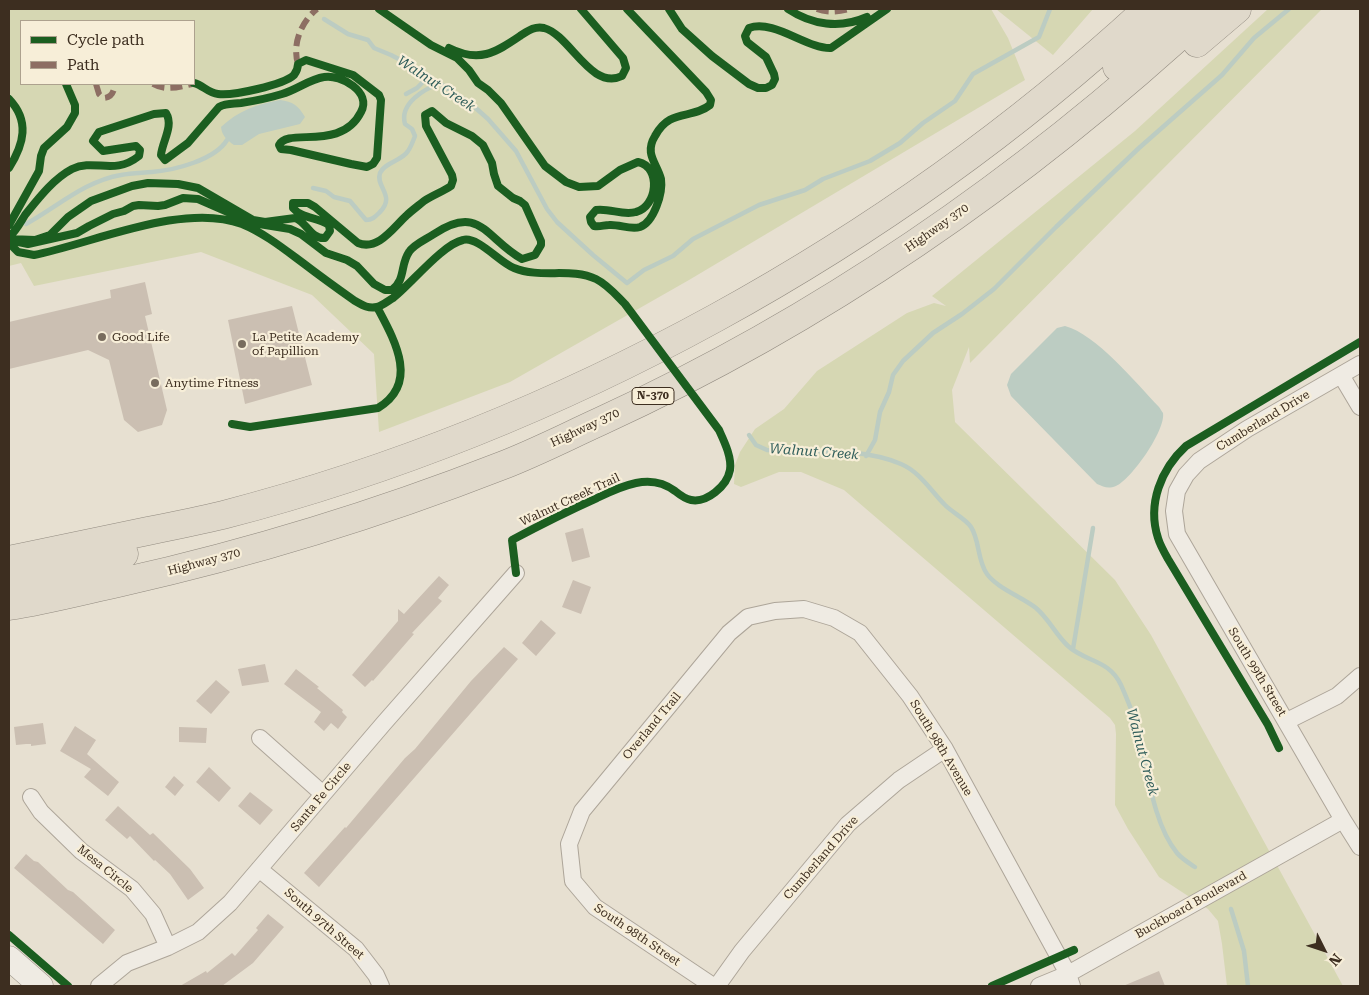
<!DOCTYPE html>
<html>
<head>
<meta charset="utf-8">
<style>
	body { margin:0 }
	#map { position:relative; width:1369px; height:995px; overflow:hidden; background:#e7e0d1; font-family:"Roboto Serif",serif }
	canvas { display:block }
	.frame { position:absolute; inset:0; border:10px solid #3d2e20; pointer-events:none }
	.legend { position:absolute; left:20px; top:20px; width:175px; height:65px; box-sizing:border-box; background:#f7eed8; border:1px solid #ada18e; margin:0; padding:6px 9px; list-style:none; font-size:15px; color:#3d2e20 }
	.legend li { display:flex; align-items:center; gap:10px; height:25px }
	.legend b { width:25px; border:1px solid #ada18e }
	.north { position:absolute; left:1299px; top:925px; width:50px; height:50px; -webkit-text-stroke:4px #f7eed8; paint-order:stroke; rotate:131deg; font-size:14px; font-weight:700; line-height:20px; text-align:center; color:#3d2e20 }
	.north::after { content:''; display:block; margin:auto; width:18px; height:22px; background:#3d2e20; clip-path:polygon(50% 0,100% 100%,50% 72%,0 100%) }
</style>
</head>
<body>
<div id="map">
<canvas width="1369" height="995"></canvas>
<div class="frame"></div>
<ul class="legend">
<li><b style="height:6px;background:#1b5e20"></b>Cycle path</li>
<li><b style="height:6px;background:#8d6e63"></b>Path</li>
</ul>
<div class="north">N</div>
</div>
<script>
const ctx = document.querySelector('canvas').getContext('2d');
ctx.lineJoin = 'round';
function paint(path, color) { ctx.fillStyle = color; ctx.fill(path, 'evenodd'); }
function trace(path, color, width, dash) { ctx.strokeStyle = color; ctx.lineWidth = width; ctx.lineCap = dash ? 'butt' : 'round'; ctx.setLineDash(dash || []); ctx.stroke(path); }
function label(font, color, halo, rows, align = 'center') {
  ctx.font = font + ' "Roboto Serif",serif'; ctx.lineWidth = 4.5; ctx.setLineDash([]); ctx.textBaseline = 'middle'; ctx.strokeStyle = halo; ctx.fillStyle = color; for (const [text, x, y, turn = 0] of rows) {
    ctx.save(); ctx.translate(x, y); ctx.rotate((+turn || 0) * Math.PI / 180); ctx.textAlign = isNaN(turn) ? turn : align; if (halo) ctx.strokeText(text, 0, 0); ctx.fillText(text, 0, 0); ctx.restore();
  }
}
const green = new Path2D(`
	M 9,9 L 991,9 L 1008,38 L 1025,80 L 689,280 L 510,382 L 379,432 L 374,354 L 312,295 L 201,252 L 34,286 L 21,263 L 9,266 ZM 21,21 L 194,21 L 194,84 L 21,84 Z
	M 996,9 L 1093,9 L 1053,55 Z
	M 1268,9 L 1322,9 L 970,363 L 969,347 L 952,390 L 955,422 L 1115,580 L 1151,635 L 1343,986 L 1227,986 L 1222,944 L 1218,921 L 1208,909 L 1159,877 L 1128,829 L 1115,805 L 1116,734 L 1115,725 L 1110,718 L 844,490 L 801,472 L 779,472 L 741,487 L 734,484 L 735,465 L 740,452 L 755,429 L 784,409 L 817,371 L 907,313 L 934,303 L 946,306 L 932,296 L 1135,131 Z`);
const water = new Path2D(`
	M 280,100 C 293,102 298,105 305,117 L 300,124 L 259,134 L 242,145 L 234,145 C 227,140 222,136 221,127 C 238,111 257,104 280,100 Z
	M 1065,326 C 1096,334 1136,383 1159,407 C 1160,408 1162,412 1163,413 C 1166,430 1131,480 1116,486 C 1108,489 1104,487 1097,484 L 1011,396 L 1007,385 L 1011,374 L 1057,328 Z`);
const stream = new Path2D(`
	M 324,19 L 348,34 L 368,40 L 374,48 L 391,55 L 416,68 L 470,103 L 488,119 L 516,151 L 547,209 L 557,222 L 593,255 L 627,283 L 644,270 L 673,256 L 693,239 L 759,205 L 805,190 L 823,179 L 870,161 L 900,143 L 923,123 L 955,101 L 973,74 L 1039,37 L 1050,9
	M 406,94 L 417,88 L 429,76
	M 313,188 L 326,191 L 334,197 L 350,201 L 366,220 C 372,220 375,217 379,213 C 397,196 375,187 380,173 C 385,162 402,161 408,151 C 411,147 413,141 415,136 L 412,129 L 405,124 C 399,103 425,89 440,83
	M 26,224 C 57,207 85,181 121,175 C 131,173 141,173 152,172 C 175,170 215,160 227,140
	M 749,435 L 756,445 L 767,450 C 809,452 861,447 901,464 C 920,472 931,491 945,505 C 953,513 966,519 971,527 C 980,541 977,560 987,574 C 997,588 1022,597 1036,608 C 1049,619 1056,635 1068,646 C 1085,662 1109,659 1121,685 C 1128,701 1136,719 1139,735 C 1148,772 1153,823 1177,853 C 1182,859 1189,863 1195,867
	M 866,456 L 875,440 L 880,412 L 889,392 L 893,375 L 903,361 L 933,333 L 962,314 L 994,289 L 1056,227 L 1139,148 L 1222,75 L 1254,38 L 1289,9
	M 1073,649 L 1093,528
	M 1231,909 L 1244,951 L 1248,986`);
const building = new Path2D(`
	M 145,282 L 152,314 L 145,316 L 167,410 L 162,425 L 138,432 L 124,420 L 109,360 L 88,350 L 9,369 L 9,322 L 111,298 L 110,290 Z
	M 292,306 L 312,385 L 245,404 L 228,320 Z
	M 583,528 L 590,557 L 572,562 L 565,533 Z
	M 439,576 L 449,585 L 438,598 L 442,601 L 412,633 L 414,634 L 373,681 L 372,680 L 365,687 L 352,675 L 398,621 L 398,609 L 404,614 Z
	M 573,580 L 591,587 L 581,614 L 562,607 Z
	M 541,620 L 556,633 L 536,656 L 522,643 Z
	M 504,647 L 518,659 L 319,887 L 304,873 L 345,827 L 346,828 L 405,758 L 415,749 L 471,681 Z
	M 265,664 L 269,682 L 242,686 L 238,669 Z
	M 296,669 L 319,687 L 317,688 L 343,710 L 342,712 L 347,717 L 338,729 L 331,723 L 324,731 L 314,722 L 321,712 L 284,684 Z
	M 216,680 L 230,692 L 211,714 L 196,701 Z
	M 43,723 L 46,744 L 31,746 L 31,744 L 26,744 L 16,745 L 14,727 Z
	M 75,726 L 96,740 L 87,754 L 119,782 L 108,796 L 84,777 L 91,769 L 60,751 Z
	M 179,727 L 207,728 L 206,743 L 179,742 Z
	M 209,767 L 231,788 L 219,802 L 196,782 Z
	M 174,776 L 184,785 L 175,796 L 165,787 Z
	M 250,792 L 273,810 L 260,825 L 238,806 Z
	M 118,806 L 150,835 L 153,833 L 190,869 L 204,888 L 188,900 L 170,874 L 155,860 L 154,861 L 130,836 L 127,839 L 105,820 Z
	M 26,854 L 34,861 L 38,862 L 68,890 L 73,892 L 115,930 L 103,944 L 14,868 Z
	M 268,914 L 284,927 L 253,963 L 222,986 L 180,986 L 206,971 L 207,973 L 232,953 L 235,956 L 258,930 L 256,928 Z
	M 1159,971 L 1165,986 L 1123,986 Z`);
const minor = new Path2D(`
	M 1360,364 L 1247,429 L 1199,461 L 1186,475 L 1177,491 L 1174,511 L 1177,534 L 1343,820 L 1360,847
	M 1341,375 L 1360,407
	M 1287,721 L 1337,696 L 1360,676
	M 260,738 L 323,794
	M 31,797 L 41,812 L 81,851 L 132,889 L 153,914 L 168,947
	M 259,869 L 356,949 L 376,975 L 381,986
	M 99,986 L 127,963 L 168,947 L 198,932 L 230,903 L 384,723 L 516,573
	M 713,986 L 595,907 L 573,881 L 569,844 L 582,811 L 729,633 L 748,617 L 775,611 L 804,609 L 834,618 L 860,633 L 910,696 L 945,749 L 1068,974 L 1072,986
	M 717,986 L 742,951 L 848,824 L 899,780 L 945,749
	M 1039,986 L 1068,974 L 1343,820`);
const secondary = new Path2D(`
	M 9,958 L 41,986`);
const trunk = new Path2D(`
	M 1197,43 L 1237,9
	M 1117,67 L 1179,9
	M 9,560 C 55,550 101,541 148,531 C 173,526 198,521 223,515 C 562,427 890,246 1147,9
	M 9,580 L 60,570 L 124,554
	M 9,606 C 47,600 85,590 122,582 C 251,553 378,514 501,466 C 535,453 568,436 601,421 C 825,318 1028,177 1209,9`);
const quiet = new Path2D(`
	M 817,9 C 827,13 839,12 849,9
	M 298,64 C 292,44 301,22 317,9
	M 96,84 L 99,94 L 103,98 C 112,98 114,91 115,84
	M 153,84 C 165,91 179,87 192,84`);
const cycleway = new Path2D(`
	M 379,9 L 431,45 L 457,58 L 469,70 L 478,83 L 488,90 L 501,103 L 545,166 L 566,182 L 579,187 L 598,186 L 620,170 L 638,162 C 662,167 657,207 636,212 C 623,216 610,208 596,210 L 590,217 L 591,222 L 594,226 C 600,227 604,225 609,225 C 619,224 630,230 640,227 C 654,222 663,193 661,179 C 657,163 644,154 655,136 C 670,108 691,120 710,105 L 711,100 L 706,92 L 627,9
	M 669,9 L 682,29 L 712,56 L 749,84 L 758,88 L 766,88 L 772,85 L 775,79 L 774,74 L 766,57 L 747,42 L 745,36 L 749,28 C 774,19 807,49 831,48 L 887,9
	M 788,9 C 812,25 840,29 867,17
	M 449,48 C 479,63 495,53 520,36 C 528,31 534,26 544,28 C 570,35 591,91 622,76 L 626,68 L 623,58 L 581,9
	M 9,99 C 30,121 24,144 9,168
	M 9,225 L 39,171 L 41,156 L 44,148 L 67,127 L 75,113 L 75,105 L 66,84
	M 9,237 C 16,231 20,223 25,215 C 38,199 53,179 72,169 C 95,158 114,176 139,156 L 140,150 L 136,146 L 103,151 L 93,141 L 99,132 L 154,114 L 166,113 C 174,126 162,142 161,155 L 165,160 L 188,143 L 219,107 C 226,103 233,104 241,103 C 254,101 269,98 282,94 C 296,90 310,79 324,77 C 341,74 372,92 361,112 C 341,152 288,127 279,145 L 281,149 L 291,150 L 351,164 L 367,167 L 373,164 L 377,158 L 381,100 L 379,95 L 353,75 L 306,60 L 298,64 C 298,69 297,71 294,75 C 283,85 233,96 218,94 C 208,93 203,85 194,83
	M 9,239 L 35,240 L 50,235 L 68,217 L 91,201 L 132,186 L 148,183 L 178,184 L 198,188 L 253,220 L 265,222 L 295,218 C 307,222 310,239 325,238 L 330,231 L 329,225 C 318,217 302,219 293,208 L 293,203 L 308,203 L 315,207 L 358,243 C 378,251 393,228 406,216 C 411,211 418,206 424,201 C 433,195 442,192 451,186 L 453,180 L 452,175 L 426,126 L 425,115 L 432,111 L 446,123 L 472,136 L 483,145 L 492,163 L 494,174 L 498,186 L 513,198 L 520,201 L 525,205 L 541,241 L 541,245 L 535,255 L 522,259 C 486,239 480,203 434,234 C 425,240 414,244 409,252 C 400,265 406,279 392,290 L 385,290 L 374,284 L 357,266 L 347,260 L 326,253 L 301,234 L 290,229 L 253,223 L 198,199 L 183,198 L 165,205 L 158,206 L 139,205 L 133,206 L 124,211 L 113,214 L 89,226 L 77,233 L 28,244 L 9,240
	M 9,243 L 18,252 L 34,255 C 94,243 183,202 242,224 C 264,233 284,249 303,263 C 320,276 338,289 355,301 C 362,305 368,309 377,307 C 382,306 388,301 393,298 C 411,284 443,244 463,240 C 478,236 500,263 514,268 C 541,279 571,267 596,279 C 608,285 616,295 625,304 L 719,430 C 724,441 732,457 730,470 C 727,486 707,503 691,500 C 685,499 680,495 675,491 C 663,482 650,480 636,483 C 622,486 609,492 597,498 C 568,511 540,525 512,540 L 516,573
	M 232,424 L 250,427 L 378,408 C 420,383 394,339 377,307
	M 1279,748 L 1268,725 L 1168,559 C 1164,552 1160,545 1158,538 C 1147,504 1161,469 1186,446 L 1360,342
	M 9,935 L 68,986
	M 992,986 L 1074,950`);
const markers = [
	[102,337,5,"#786c5e"],
	[242,344,5,"#786c5e"],
	[155,383,5,"#786c5e"]
];
const shields = [
	[653,396,42]
];
const shieldNames = [
	["N-370",653,396]
];
const streetNames = [
	["Highway 370",937,228,-35],
	["Cumberland Drive",1263,421,-31],
	["Highway 370",585,428,-25],
	["Walnut Creek Trail",570,500,-25],
	["Highway 370",204,562,-15],
	["South 99th Street",1257,672,59],
	["Overland Trail",652,726,-50],
	["South 98th Avenue",941,748,59],
	["Santa Fe Circle",321,797,-50],
	["Cumberland Drive",821,858,-49],
	["Mesa Circle",105,869,39],
	["Buckboard Boulevard",1191,905,-29],
	["South 97th Street",324,924,41],
	["South 98th Street",637,935,34]
];
const poiNames = [
	["Good Life",112,337],
	["La Petite Academy",252,337],
	["of Papillion",252,351],
	["Anytime Fitness",165,383]
];
const waterNames = [
	["Walnut Creek",436,84,33],
	["Walnut Creek",814,452,4],
	["Walnut Creek",1142,752,75]
];
paint(green, '#d6d7b3');
paint(water, '#bcccc2');
trace(stream, '#bcccc2', 4.5);
paint(building, '#cbbfb2');
trace(minor, '#ada599', 18);
trace(secondary, '#9c958a', 25);
trace(trunk, '#928b80', 29);
trace(minor, '#efebe3', 16);
trace(secondary, '#efebe3', 24);
trace(trunk, '#e0d9cb', 28);
trace(quiet, '#8d6e63', 6, [12, 6]);
trace(cycleway, '#1b5e20', 8);
for (const [x, y, r, color] of markers) { const dot = new Path2D(); dot.arc(x, y, r, 0, 2 * Math.PI); ctx.fillStyle = color; ctx.fill(dot); trace(dot, '#f7eed8', 2); }
for (const [x, y, w] of shields) { const box = new Path2D(); box.roundRect(x - w / 2, y - 8.5, w, 17, 4); ctx.fillStyle = '#f7eed8'; ctx.fill(box); trace(box, '#3d2e20', 1); }
label('bold 11px', '#3d2e20', null, shieldNames);
label('12px', '#3d2e20', '#f7eed8', streetNames);
label('12px', '#3d2e20', '#f7eed8', poiNames, 'left');
label('italic 14px', '#2f5d5a', '#f7eed8', waterNames);
</script>
</body>
</html>
